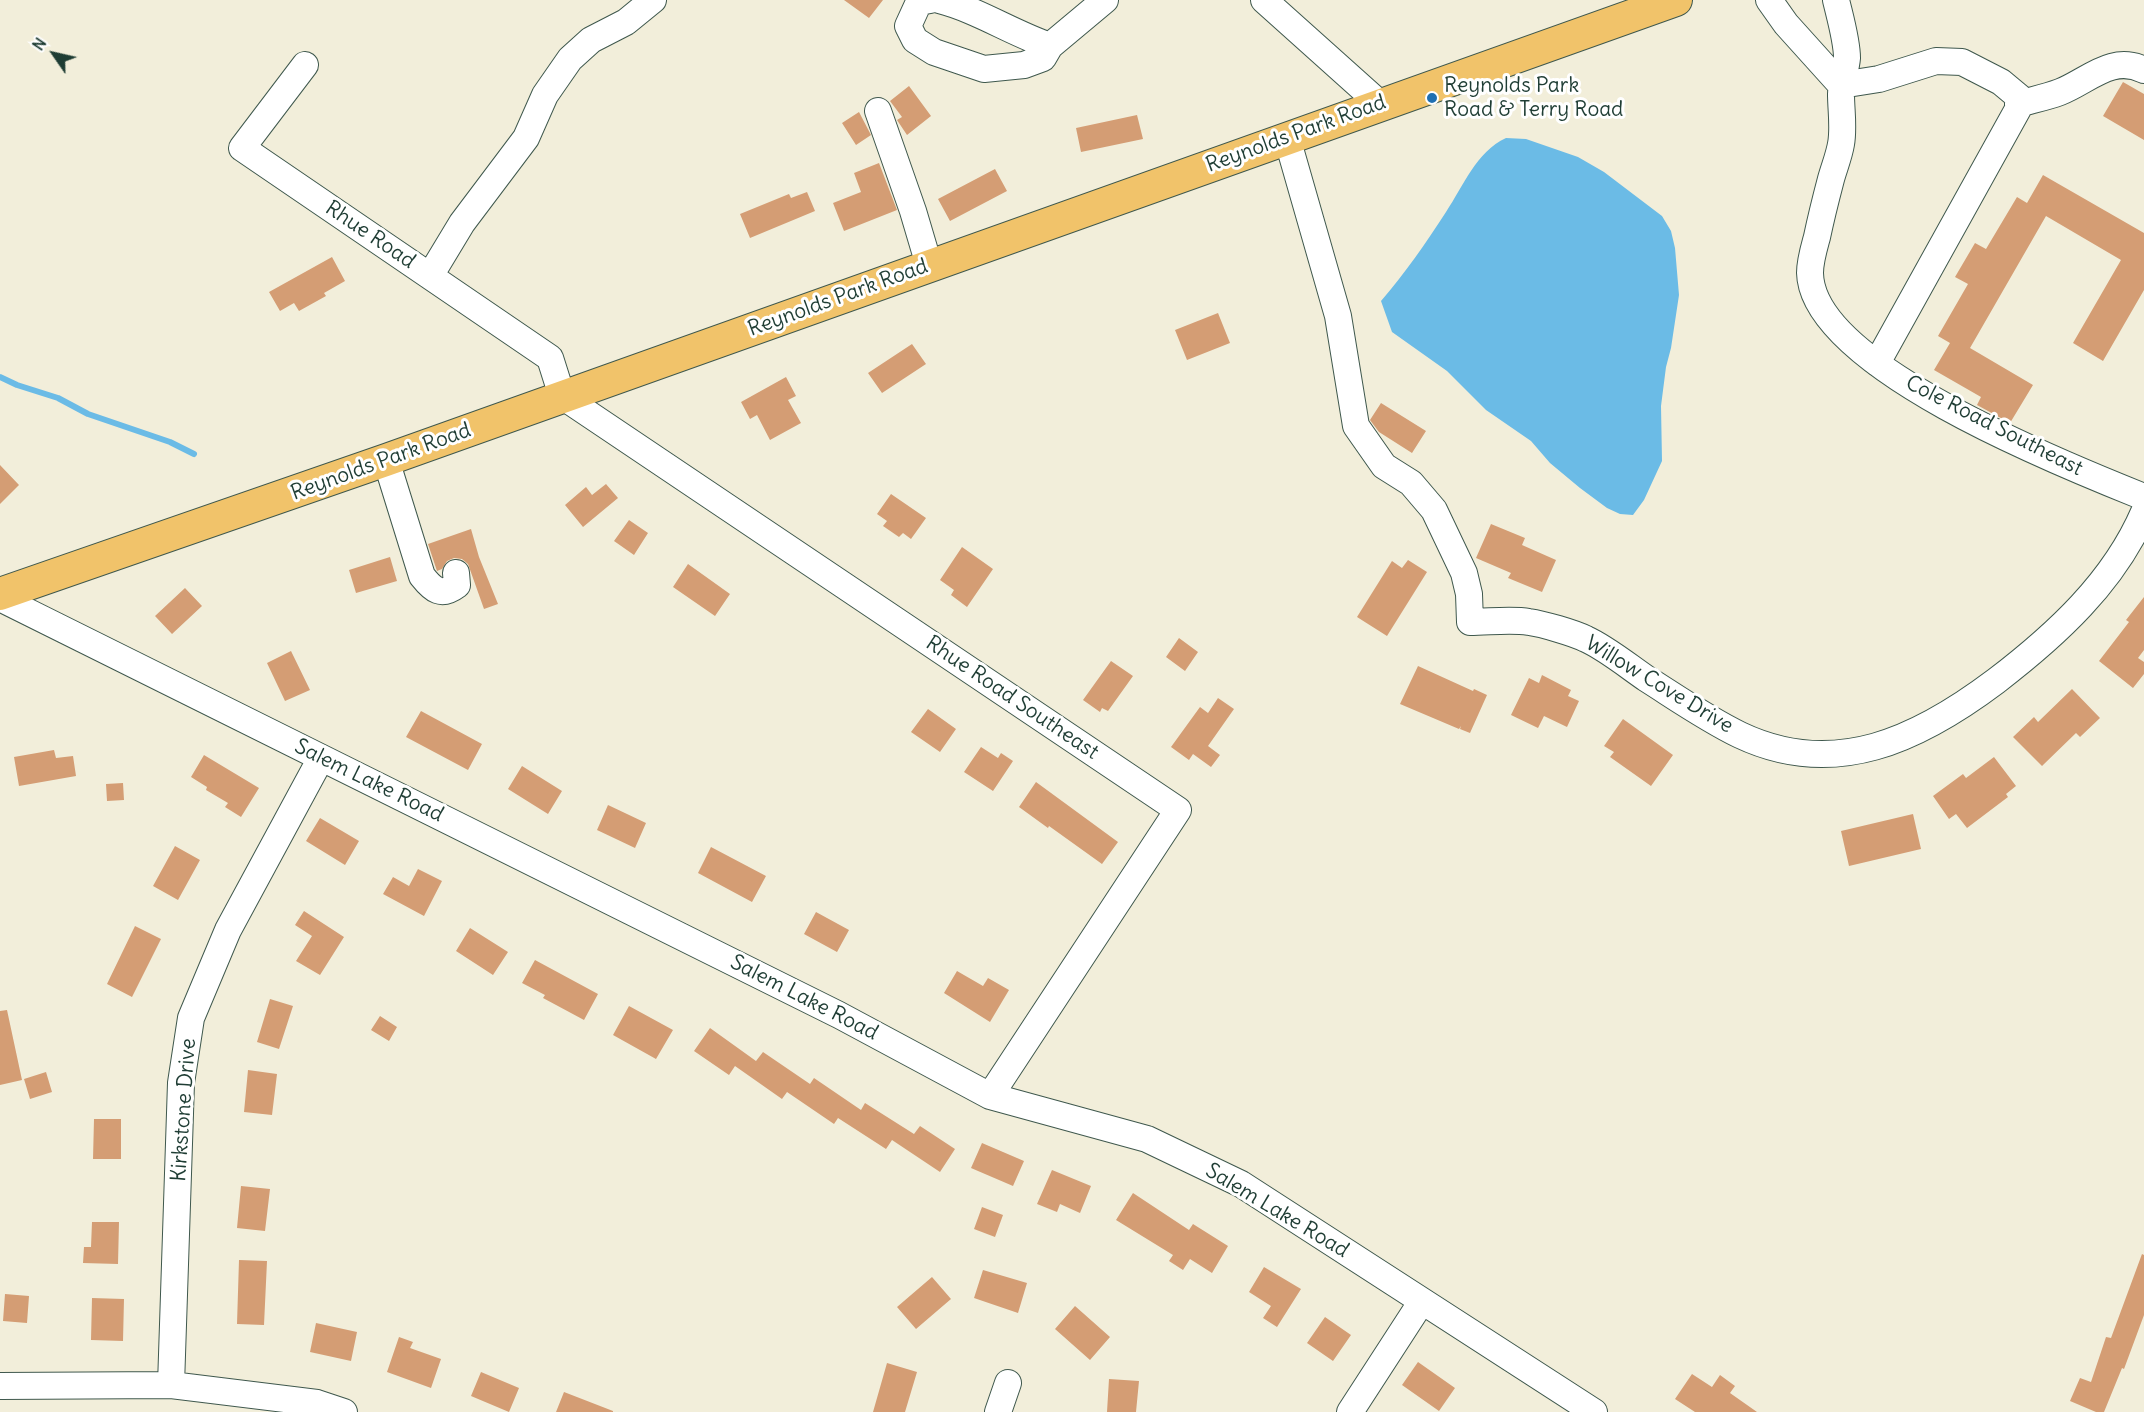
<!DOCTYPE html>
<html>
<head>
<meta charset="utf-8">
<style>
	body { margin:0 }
	#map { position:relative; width:2144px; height:1412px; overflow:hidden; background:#f2eeda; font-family:Delius,sans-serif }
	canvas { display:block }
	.north { position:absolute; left:24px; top:24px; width:60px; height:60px; -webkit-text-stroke:4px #fff; paint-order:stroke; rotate:304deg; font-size:16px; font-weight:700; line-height:24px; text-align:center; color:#1f3d34 }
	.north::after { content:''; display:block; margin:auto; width:21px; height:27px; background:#1f3d34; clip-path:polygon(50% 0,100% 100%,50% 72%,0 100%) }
</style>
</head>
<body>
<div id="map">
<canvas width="2144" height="1412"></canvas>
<div class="north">N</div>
</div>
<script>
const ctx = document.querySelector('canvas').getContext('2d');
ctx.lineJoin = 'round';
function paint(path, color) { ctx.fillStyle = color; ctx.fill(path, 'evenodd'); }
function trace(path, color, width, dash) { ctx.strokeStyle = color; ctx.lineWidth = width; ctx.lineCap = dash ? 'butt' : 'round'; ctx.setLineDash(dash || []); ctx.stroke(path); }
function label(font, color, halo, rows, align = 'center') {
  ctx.font = font + ' Delius,sans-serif'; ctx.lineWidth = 6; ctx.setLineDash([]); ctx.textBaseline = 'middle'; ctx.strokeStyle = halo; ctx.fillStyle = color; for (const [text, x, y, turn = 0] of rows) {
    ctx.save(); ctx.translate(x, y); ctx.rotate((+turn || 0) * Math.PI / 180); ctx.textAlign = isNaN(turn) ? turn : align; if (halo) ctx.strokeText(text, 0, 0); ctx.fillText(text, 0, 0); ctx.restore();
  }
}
const water = new Path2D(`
	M 1506,138 L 1526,139 L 1578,157 L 1604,172 L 1662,216 L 1671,231 L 1675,248 L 1679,295 L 1671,348 L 1666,367 L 1661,406 L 1662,461 L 1644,500 L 1633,515 L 1620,514 L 1607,508 L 1580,488 L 1550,463 L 1531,441 L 1486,410 L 1447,371 L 1392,332 L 1381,301 C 1405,273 1426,243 1446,212 C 1464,185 1476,152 1506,138 Z`);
const stream = new Path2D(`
	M 0,377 L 17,385 L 58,398 L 88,414 L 170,442 L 194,454`);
const building = new Path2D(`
	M 844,0 L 883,0 L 869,18 Z
	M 2123,82 L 2144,94 L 2144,140 L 2103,116 Z
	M 909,86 L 931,116 L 907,135 L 897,120 L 902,117 L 890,101 Z
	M 859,112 L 871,135 L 856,145 L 842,123 Z
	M 1137,115 L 1143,139 L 1081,152 L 1076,128 Z
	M 879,163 L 897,210 L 844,231 L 833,203 L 861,192 L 854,173 Z
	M 995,169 L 1007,191 L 950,221 L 938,199 Z
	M 2043,175 L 2144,233 L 2144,290 L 2103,361 L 2073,343 L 2121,260 L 2046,216 L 1970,348 L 2033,385 L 2010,423 L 1977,405 L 1981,397 L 1934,370 L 1950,343 L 1938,336 L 1968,284 L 1955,277 L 1975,243 L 1986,249 L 2017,197 L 2027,203 Z
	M 807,192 L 815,211 L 750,238 L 740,214 L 789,194 L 791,198 Z
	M 332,257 L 345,281 L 324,293 L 326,296 L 299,311 L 294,303 L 280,311 L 269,292 Z
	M 1218,313 L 1230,343 L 1187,360 L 1175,330 Z
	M 912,344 L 926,364 L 882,393 L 868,373 Z
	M 786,377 L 796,396 L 788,400 L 801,423 L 770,440 L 757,415 L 750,419 L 741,402 Z
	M 1381,403 L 1426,431 L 1412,453 L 1379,432 L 1370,420 Z
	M 0,465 L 19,485 L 0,504 Z
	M 606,484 L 618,498 L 583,527 L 565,505 L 586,487 L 592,495 Z
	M 891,494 L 926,518 L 911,539 L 903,533 L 899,537 L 883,526 L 887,521 L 877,514 Z
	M 629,520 L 648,533 L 634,555 L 614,541 Z
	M 1491,524 L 1525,538 L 1522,545 L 1556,560 L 1542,592 L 1508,578 L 1511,573 L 1476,558 Z
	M 471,529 L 479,557 L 498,604 L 484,609 L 468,564 L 462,559 L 454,558 L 447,561 L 442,569 L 437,571 L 428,544 Z
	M 962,547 L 993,569 L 967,607 L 951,595 L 954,590 L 940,580 Z
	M 390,557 L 397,581 L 356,593 L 349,570 Z
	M 1408,560 L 1427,572 L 1387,636 L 1357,617 L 1392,561 L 1402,568 Z
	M 688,564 L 730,594 L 715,616 L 673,587 Z
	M 185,588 L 202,606 L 172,634 L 155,616 Z
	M 2144,597 L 2144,650 L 2138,658 L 2144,662 L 2144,674 L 2133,688 L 2099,661 L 2129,622 L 2126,620 Z
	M 1179,638 L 1198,652 L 1185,671 L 1166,657 Z
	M 291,651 L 310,690 L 285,701 L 267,663 Z
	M 1111,661 L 1133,676 L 1108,711 L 1102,708 L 1100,712 L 1083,700 Z
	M 1418,666 L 1473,691 L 1474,689 L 1487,695 L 1470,733 L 1460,729 L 1461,726 L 1459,729 L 1400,704 Z
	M 1542,675 L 1571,690 L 1568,696 L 1579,701 L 1567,727 L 1544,716 L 1538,728 L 1511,715 L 1529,678 L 1539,683 Z
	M 2072,689 L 2100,718 L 2080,737 L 2076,733 L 2042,766 L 2013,737 L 2034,717 L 2038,722 Z
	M 1218,698 L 1234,709 L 1208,746 L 1220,755 L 1211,767 L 1193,754 L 1189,760 L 1171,747 L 1200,707 L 1208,713 Z
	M 928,709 L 956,729 L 940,752 L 911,732 Z
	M 421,711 L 482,744 L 468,770 L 406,737 Z
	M 1623,719 L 1673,755 L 1651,786 L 1610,757 L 1614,752 L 1604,746 Z
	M 981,747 L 998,758 L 1001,753 L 1013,761 L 993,791 L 964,772 Z
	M 54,750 L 56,758 L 73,756 L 76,776 L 19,786 L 14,757 Z
	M 204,755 L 259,788 L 241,817 L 225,807 L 228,803 L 206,790 L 207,787 L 191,777 Z
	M 1994,757 L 2016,786 L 2006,794 L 2008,797 L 1967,828 L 1956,814 L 1949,819 L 1933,796 L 1963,774 L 1966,778 Z
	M 522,766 L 562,791 L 548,814 L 508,789 Z
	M 1036,782 L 1118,842 L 1102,864 L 1049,826 L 1048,828 L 1019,807 Z
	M 123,783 L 124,800 L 107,801 L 106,784 Z
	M 608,805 L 646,823 L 635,848 L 597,830 Z
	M 1913,814 L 1921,849 L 1849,866 L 1841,831 Z
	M 320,818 L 359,841 L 345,865 L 306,841 Z
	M 175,846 L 200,860 L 178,900 L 153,886 Z
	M 711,847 L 766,876 L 752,902 L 698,873 Z
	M 418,869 L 442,881 L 424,916 L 383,894 L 393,877 L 409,886 Z
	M 304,911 L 344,937 L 320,975 L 296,961 L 312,936 L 295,925 Z
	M 816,912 L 849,930 L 837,952 L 804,934 Z
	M 135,926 L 161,939 L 132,997 L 107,984 Z
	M 470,928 L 508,952 L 493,975 L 456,951 Z
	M 535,960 L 598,994 L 584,1020 L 543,998 L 545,995 L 522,983 Z
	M 957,971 L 983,986 L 988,978 L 1009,990 L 990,1022 L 944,993 Z
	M 270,999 L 293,1006 L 279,1049 L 257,1042 Z
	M 629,1006 L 673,1030 L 656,1059 L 613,1035 Z
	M 7,1010 L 22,1080 L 0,1085 L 0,1011 Z
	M 380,1016 L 397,1027 L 389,1041 L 371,1030 Z
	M 710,1028 L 756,1061 L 763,1052 L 810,1084 L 814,1078 L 861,1110 L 865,1103 L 914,1134 L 920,1126 L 955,1149 L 940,1172 L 892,1140 L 886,1149 L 838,1118 L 834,1124 L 787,1092 L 782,1099 L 735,1066 L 729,1075 L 694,1051 Z
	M 248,1070 L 277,1074 L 272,1115 L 244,1112 Z
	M 46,1072 L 52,1092 L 30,1099 L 24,1079 Z
	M 94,1119 L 121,1119 L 121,1159 L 93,1159 Z
	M 982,1143 L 1024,1161 L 1013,1186 L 971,1168 Z
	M 1052,1170 L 1091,1186 L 1080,1213 L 1060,1204 L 1057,1212 L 1037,1204 Z
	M 241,1186 L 270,1189 L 265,1231 L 237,1228 Z
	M 1133,1193 L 1189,1230 L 1193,1224 L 1228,1246 L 1212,1273 L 1190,1259 L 1183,1270 L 1169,1261 L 1173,1255 L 1116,1220 Z
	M 982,1207 L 1003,1215 L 995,1237 L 974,1229 Z
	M 92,1222 L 119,1222 L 118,1264 L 83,1263 L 84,1247 L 91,1247 Z
	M 2142,1254 L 2144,1255 L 2144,1315 L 2124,1369 L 2122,1368 L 2104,1412 L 2096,1412 L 2070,1401 L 2080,1378 L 2091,1382 L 2106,1337 L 2111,1338 Z
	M 239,1260 L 267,1261 L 264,1325 L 237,1324 Z
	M 1264,1267 L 1301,1289 L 1277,1327 L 1263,1318 L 1271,1306 L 1249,1292 Z
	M 983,1270 L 1027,1283 L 1018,1313 L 974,1298 Z
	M 932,1277 L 951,1299 L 916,1329 L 897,1307 Z
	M 5,1294 L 29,1296 L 27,1323 L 3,1321 Z
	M 92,1298 L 124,1299 L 123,1341 L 91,1340 Z
	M 1075,1306 L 1110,1337 L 1090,1360 L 1055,1329 Z
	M 1325,1317 L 1351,1335 L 1333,1361 L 1307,1343 Z
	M 316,1323 L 357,1332 L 351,1361 L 310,1352 Z
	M 399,1337 L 413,1342 L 410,1348 L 441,1359 L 431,1388 L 387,1372 Z
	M 1418,1362 L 1455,1388 L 1439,1411 L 1402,1385 Z
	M 887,1363 L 917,1372 L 905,1412 L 873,1412 Z
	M 481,1372 L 519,1388 L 509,1412 L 471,1396 Z
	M 1692,1374 L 1712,1387 L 1720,1375 L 1735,1386 L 1730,1393 L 1757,1412 L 1695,1412 L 1675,1399 Z
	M 1109,1379 L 1139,1381 L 1136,1412 L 1107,1412 Z
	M 564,1392 L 613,1411 L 613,1412 L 556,1412 Z`);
const minor = new Path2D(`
	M 930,0 L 919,2 L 908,26 L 915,40 L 934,52 L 984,69 L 1024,65 L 1043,58 L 1050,46 C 1012,33 978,10 939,0
	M 1264,0 L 1380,104
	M 1769,0 L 1786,24 L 1841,85
	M 1836,0 C 1840,17 1847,41 1847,58 C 1846,70 1841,82 1841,94 C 1841,110 1844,128 1841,144 C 1839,156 1834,168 1831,179 C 1826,198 1821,218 1817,237 C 1814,248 1810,261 1810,273 C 1812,366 2069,467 2144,497
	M 1050,46 L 1105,0
	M 305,65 L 242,148 L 550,358 L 562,396 L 1178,810 L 990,1096
	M 1841,85 L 1879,79 L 1936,61 L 1962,62 L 2001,82 L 2019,97 L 2018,109 L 1877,363
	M 2018,104 C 2032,100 2047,97 2060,92 C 2088,81 2112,54 2144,70
	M 878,111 L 913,211 L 929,265
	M 1287,138 L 1338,316 L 1356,426 L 1384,466 L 1411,483 L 1434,510 L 1464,573 L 1469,594 L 1470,622 C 1489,622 1511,619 1529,622 C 1543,624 1574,633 1586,639 C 1606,648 1628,666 1647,679 C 1677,698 1707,719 1740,735 C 1835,780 1919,739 1996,681 C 2056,635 2114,582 2144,512
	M 430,276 L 462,223 L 526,138 L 545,95 L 570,59 L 591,40 L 626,22 L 653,0
	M 386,460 L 422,576 C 433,590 441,597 457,585 L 456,573
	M 0,598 L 839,1015 L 990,1096 L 1147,1139 L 1241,1184 L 1594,1412
	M 171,1385 L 181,1083 L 191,1018 L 228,930 L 321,758
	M 0,1386 L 171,1385 L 317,1403 L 344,1412
	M 998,1412 L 1008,1383
	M 1350,1412 L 1422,1301`);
const major = new Path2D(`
	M 0,594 L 386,460 L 1676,0`);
const markers = [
	[1432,98,6,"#1f6fb2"]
];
const poiNames = [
	["Reynolds Park",1444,86],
	["Road & Terry Road",1444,110]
];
const streetNames = [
	["Reynolds Park Road",1296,134,-20],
	["Rhue Road",370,235,34],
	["Reynolds Park Road",838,298,-20],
	["Cole Road Southeast",1994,426,27],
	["Reynolds Park Road",381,462,-20],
	["Willow Cove Drive",1659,685,31],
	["Rhue Road Southeast",1012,698,34],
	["Salem Lake Road",369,781,26],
	["Salem Lake Road",804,998,27],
	["Kirkstone Drive",184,1110,-86],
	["Salem Lake Road",1277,1211,31]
];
paint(water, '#6bbbe6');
trace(stream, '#6bbbe6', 6);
paint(building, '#d49d74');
trace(minor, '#3f584d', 28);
trace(major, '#3f584d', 34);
trace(minor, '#fff', 26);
trace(major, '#f1c36a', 32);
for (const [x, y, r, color] of markers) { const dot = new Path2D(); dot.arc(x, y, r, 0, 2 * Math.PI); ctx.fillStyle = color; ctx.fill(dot); trace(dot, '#fff', 2); }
label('21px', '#1f3d34', '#fff', poiNames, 'left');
label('21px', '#1f3d34', '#fff', streetNames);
</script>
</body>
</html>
